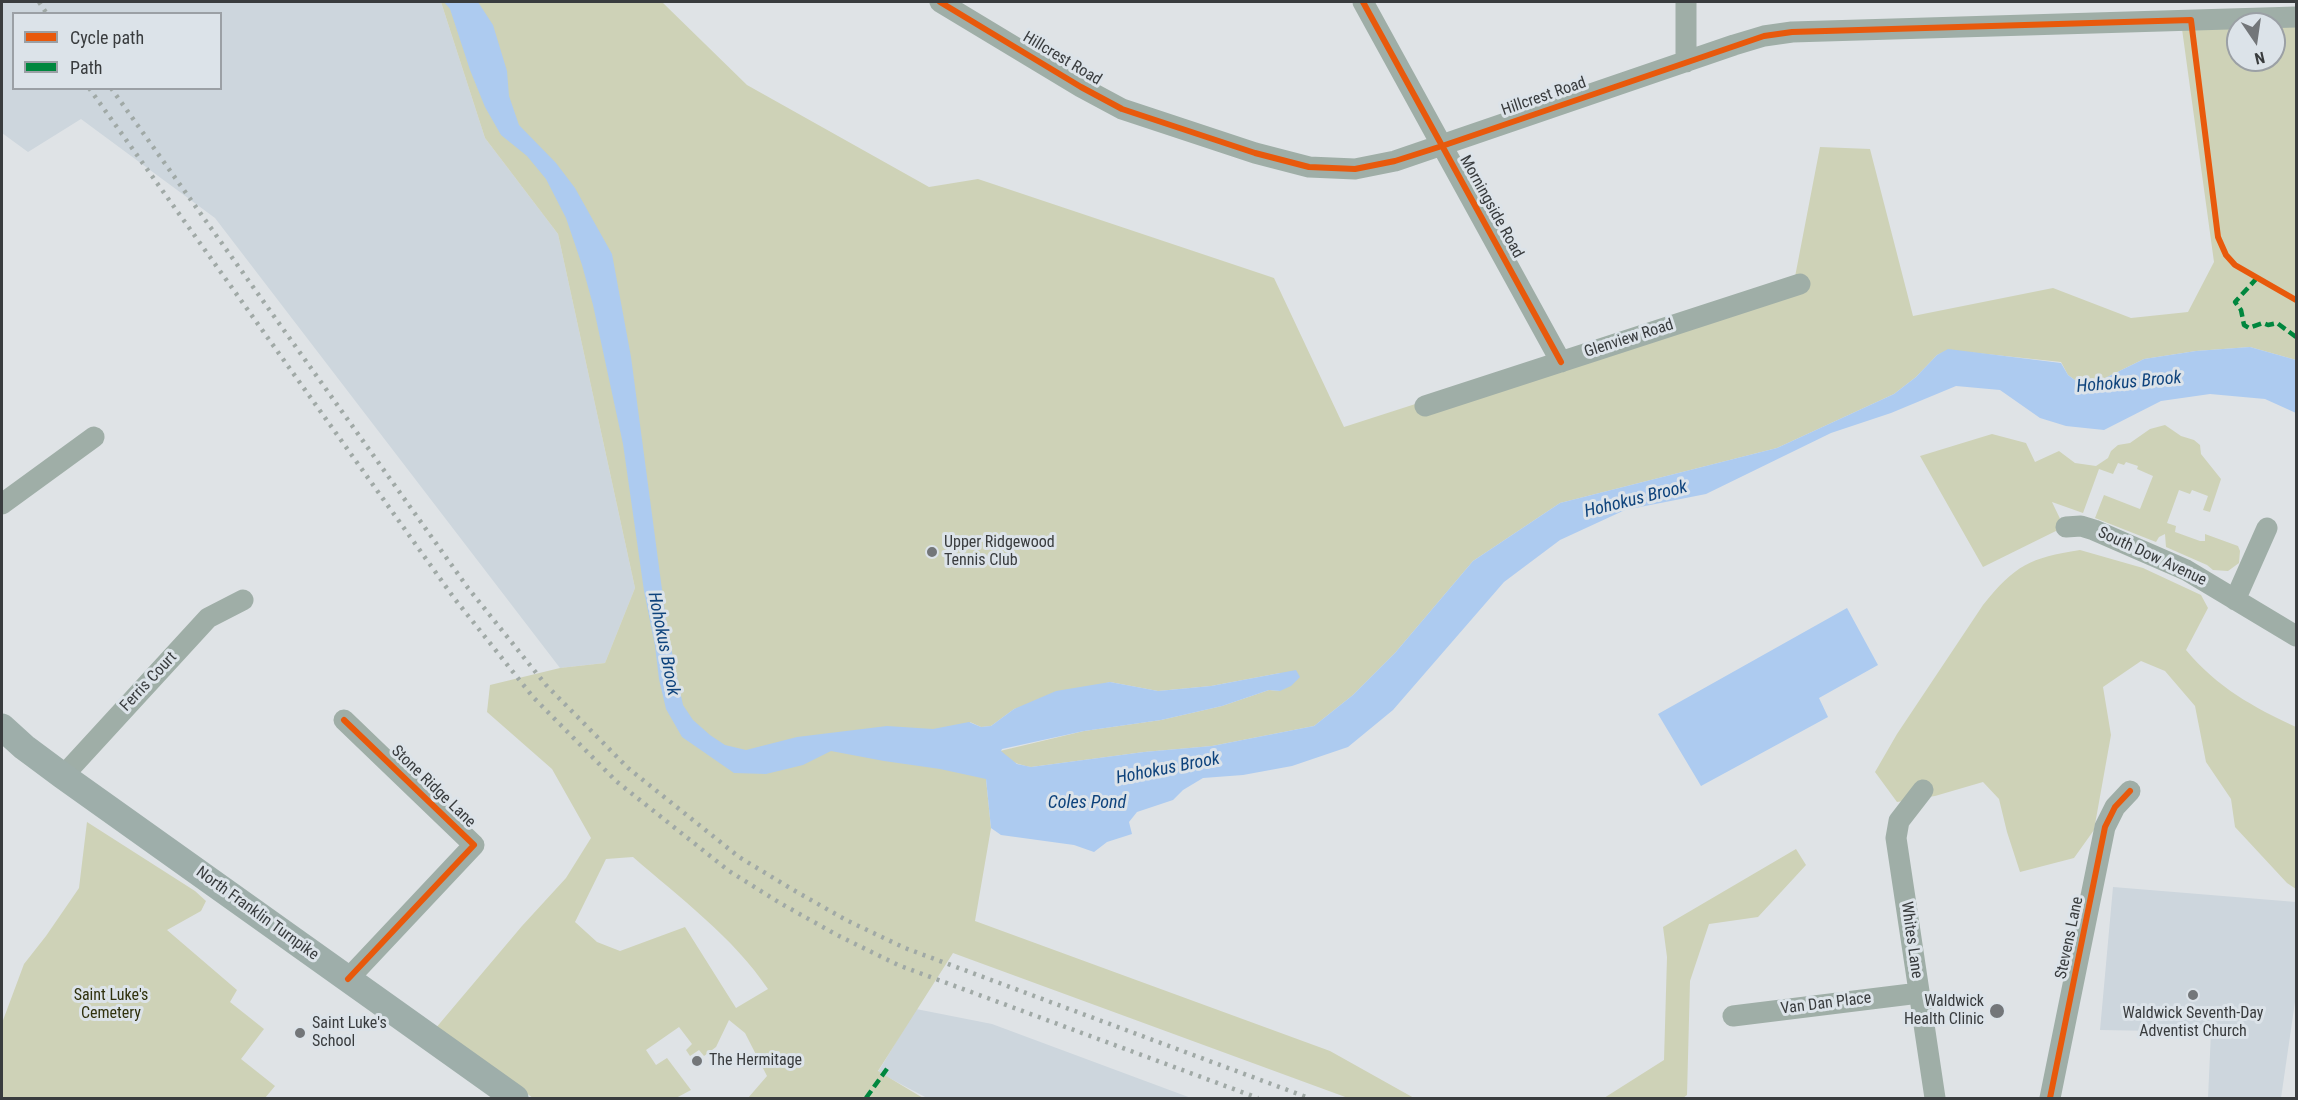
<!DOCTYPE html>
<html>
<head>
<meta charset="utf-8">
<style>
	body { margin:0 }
	#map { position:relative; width:2298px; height:1100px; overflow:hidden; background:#dfe3e6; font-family:"Roboto Condensed",sans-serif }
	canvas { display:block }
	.frame { position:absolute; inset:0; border:3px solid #393c3e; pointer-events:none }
	.legend { position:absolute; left:12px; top:12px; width:210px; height:78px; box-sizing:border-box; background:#dce3e9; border:2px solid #9ba0a5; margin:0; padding:8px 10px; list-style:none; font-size:18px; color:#393c3e }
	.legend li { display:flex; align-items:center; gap:12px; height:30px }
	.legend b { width:30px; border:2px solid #9ba0a5 }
	.north { position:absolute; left:2226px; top:12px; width:60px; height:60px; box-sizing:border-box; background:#dce3e9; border:2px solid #9ba0a5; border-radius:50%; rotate:167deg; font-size:16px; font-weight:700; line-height:24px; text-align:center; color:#393c3e }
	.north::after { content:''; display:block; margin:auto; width:21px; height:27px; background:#737679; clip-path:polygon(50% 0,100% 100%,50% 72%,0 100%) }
</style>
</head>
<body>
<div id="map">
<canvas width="2298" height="1100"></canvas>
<div class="frame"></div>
<ul class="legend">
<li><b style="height:8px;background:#e8590c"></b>Cycle path</li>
<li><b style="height:8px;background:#00873e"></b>Path</li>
</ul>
<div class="north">N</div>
</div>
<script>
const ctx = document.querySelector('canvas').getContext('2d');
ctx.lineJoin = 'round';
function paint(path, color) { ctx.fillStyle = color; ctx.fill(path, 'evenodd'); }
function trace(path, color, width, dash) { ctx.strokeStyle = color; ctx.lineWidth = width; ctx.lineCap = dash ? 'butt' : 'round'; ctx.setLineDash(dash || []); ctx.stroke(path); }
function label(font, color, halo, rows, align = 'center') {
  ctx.font = font + ' "Roboto Condensed",sans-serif'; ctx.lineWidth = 6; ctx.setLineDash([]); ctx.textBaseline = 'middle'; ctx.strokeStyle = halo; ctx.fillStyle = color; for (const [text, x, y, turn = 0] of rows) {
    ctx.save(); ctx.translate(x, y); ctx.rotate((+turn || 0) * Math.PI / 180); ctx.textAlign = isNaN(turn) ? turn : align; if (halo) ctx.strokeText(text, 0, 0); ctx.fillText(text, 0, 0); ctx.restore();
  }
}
const built = new Path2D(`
	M 2,2 L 441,2 L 485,138 L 558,234 L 635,588 L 605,663 L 560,668 L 215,218 L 81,119 L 28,152 L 2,133 ZM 14,14 L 220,14 L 220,88 L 14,88 Z
	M 2113,887 L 2296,902 L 2296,995 L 2281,1098 L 2208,1098 L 2211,1032 L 2100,1030 Z
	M 916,1009 L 992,1024 L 1191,1098 L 927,1098 L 878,1072 Z`);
const green = new Path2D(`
	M 441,2 L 662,2 L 747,85 L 929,187 L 978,179 L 1274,278 L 1344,427 L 1794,282 L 1820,147 L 1870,149 L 1913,316 L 2053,288 L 2131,318 L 2188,312 L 2214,262 L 2182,29 L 2238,27 L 2238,60 L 2274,60 L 2274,26 L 2296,25 L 2296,360 L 2250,347 L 2196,351 L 2144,359 L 2099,381 L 2079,383 L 2068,375 L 2061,362 L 1948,350 L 1937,355 L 1916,377 L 1894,394 L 1777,448 L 1560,503 L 1473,561 L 1395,653 L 1353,695 L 1314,726 L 1212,746 L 1144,752 L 1031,767 C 1019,765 1007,761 1000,751 L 1084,731 L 1161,720 L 1222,706 L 1269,690 L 1280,691 L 1280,673 L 1211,686 L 1158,691 L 1110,682 L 1014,709 L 991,726 L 981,727 L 970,722 L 986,779 L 991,828 L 975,921 L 1330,1051 L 1414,1098 L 1348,1098 L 953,953 L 878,1071 L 923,1098 L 748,1098 L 767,1076 L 745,1033 L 729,1020 L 716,1047 L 704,1056 L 699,1050 L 690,1056 L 686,1050 L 692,1044 L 679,1027 L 646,1050 L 656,1065 L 667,1058 L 691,1090 L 676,1098 L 533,1098 L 435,1029 L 522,926 L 566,878 L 591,838 L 552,769 L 487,712 L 490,685 L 560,668 L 605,663 L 635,588 L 558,234 L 485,138 ZM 633,857 C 680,898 733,937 768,989 L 736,1008 L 685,927 L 620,951 L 597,942 L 575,922 L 606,859 Z
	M 2165,425 L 2181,436 L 2194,440 L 2200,445 L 2201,454 L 2221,479 L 2210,512 L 2203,510 L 2208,496 L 2192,490 L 2190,494 L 2179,490 L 2167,523 L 2176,526 L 2175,532 L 2200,541 L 2205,541 L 2205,534 L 2238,546 L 2240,551 L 2239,563 L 2228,571 L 2213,570 L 2207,565 L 2166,547 L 2165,534 L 2159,537 L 2156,542 L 2095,518 L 2104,495 L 2140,509 L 2153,476 L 2137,469 L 2138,466 L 2126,462 L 2124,465 L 2118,463 L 2113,474 L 2099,469 L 2083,513 L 2052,502 L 2064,527 L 1983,567 L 1920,456 L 1992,434 L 2026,443 L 2035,462 L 2059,451 L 2075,463 L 2096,466 L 2108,458 L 2111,451 L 2118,445 L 2130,443 L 2150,429 Z
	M 2080,550 L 2143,568 L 2201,595 L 2208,608 L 2186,650 C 2218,688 2253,707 2296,727 L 2296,889 L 2287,883 L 2235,827 L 2231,799 L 2206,762 L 2195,706 L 2165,671 L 2141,661 L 2103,687 L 2111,735 L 2094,830 L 2074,858 L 2020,872 L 2007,832 L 1999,799 L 1983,782 L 1935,796 L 1897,802 L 1875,772 L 1897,734 L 1983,605 C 2015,565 2030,558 2080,550 Z
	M 87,822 L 195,891 L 206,901 L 201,911 L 167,930 L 237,990 L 230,1002 L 264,1029 L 241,1059 L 275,1086 L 265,1098 L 2,1098 L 2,1023 L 24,964 L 46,936 L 79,888 Z
	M 1796,849 L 1806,865 L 1758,917 L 1709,924 L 1690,981 L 1687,1095 L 1683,1098 L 1604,1098 L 1664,1060 L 1667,957 L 1663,927 Z`);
const water = new Path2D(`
	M 444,2 L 478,2 L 493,25 L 507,71 L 509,96 L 519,125 L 556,163 L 575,188 L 612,254 L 631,357 L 667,627 L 678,682 L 683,705 L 693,720 L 710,735 L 725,745 L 746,750 L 797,737 L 887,726 L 933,729 L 969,722 L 981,727 L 991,726 L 1014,709 L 1056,691 L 1110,682 L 1158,691 L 1211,686 L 1296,670 L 1300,677 L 1291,686 L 1280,691 L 1269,690 L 1222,706 L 1161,720 L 1084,731 L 1002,749 L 1001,751 L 1017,764 L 1031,767 L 1144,752 L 1212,746 L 1314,726 L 1353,695 L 1395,653 L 1473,561 L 1560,503 L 1777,448 L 1894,394 L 1916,377 L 1937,355 L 1948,349 L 2061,363 L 2068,375 L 2079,383 L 2099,381 L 2144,359 L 2196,351 L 2250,347 L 2296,360 L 2296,413 L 2265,399 L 2210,394 L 2161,401 L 2104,430 L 2066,426 L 2040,418 L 2000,390 L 1956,386 L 1891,413 L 1831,433 L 1706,494 L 1625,510 L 1560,540 L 1504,582 L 1393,710 L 1348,747 L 1292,766 L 1243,775 L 1203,778 L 1183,790 L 1173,800 L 1137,812 L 1129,822 L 1132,834 L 1107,842 L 1094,852 L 1074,845 L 1001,835 L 991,828 L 986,779 L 940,769 L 884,761 L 831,751 L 803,765 L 766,774 L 734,773 L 682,737 L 666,709 L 659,679 L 655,646 L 644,591 L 623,444 L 593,305 L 582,265 L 566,218 L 546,179 L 527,156 L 501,135 L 485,107 L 470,70 L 450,9 Z
	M 1847,608 L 1878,665 L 1819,698 L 1828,717 L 1701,786 L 1658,714 Z`);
const minor = new Path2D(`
	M 940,2 L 1081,87 L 1122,109 L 1255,153 L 1309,167 L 1355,169 L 1395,161 L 1734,45 L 1764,36 L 1792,32 L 2296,17
	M 1363,2 L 1561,362
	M 1686,2 L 1686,62
	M 1425,406 L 1800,284
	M 2,504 L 94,437
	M 2066,527 L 2081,526 L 2094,530 L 2186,570 L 2296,636
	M 2235,600 L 2267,528
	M 344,720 L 474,845 L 348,979
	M 63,776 L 208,618 L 243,600
	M 1923,790 L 1899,821 L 1896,838 L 1935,1098
	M 1733,1016 L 1919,993
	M 2050,1098 L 2105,827 L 2115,807 L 2130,791`);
const major = new Path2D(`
	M 2,727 L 24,747 L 63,776 L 515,1098`);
const rail = new Path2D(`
	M 39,2 L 47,14
	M 89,88 L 454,598 L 533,697 L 616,781 L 729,871 L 780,903 L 837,935 L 898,965 L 1258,1098
	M 111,88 L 468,588 L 546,685 L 628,768 L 739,857 L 790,888 L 846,920 L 905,948 L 1309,1098`);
const quiet = new Path2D(`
	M 2257,278 L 2235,302 L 2241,310 L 2244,325 L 2249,328 L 2263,323 L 2268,325 L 2277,323 L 2296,337
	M 866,1098 L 889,1066`);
const cycleway = new Path2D(`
	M 940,2 L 1081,87 L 1122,109 L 1255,153 L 1309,167 L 1355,169 L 1395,161 L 1442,146 L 1764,36 L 1792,32 L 2191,20 L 2218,237 L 2226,255 L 2235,265 L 2296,300
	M 1363,2 L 1561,362
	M 344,720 L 474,845 L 348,979
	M 2050,1098 L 2105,827 L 2115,807 L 2130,791`);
const markers = [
	[932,552,6,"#737679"],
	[2193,995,6,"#737679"],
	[1997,1011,8,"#737679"],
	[300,1033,6,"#737679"],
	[697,1061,6,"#737679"]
];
const streetNames = [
	["Hillcrest Road",1062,59,31],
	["Hillcrest Road",1544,97,-19],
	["Morningside Road",1491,207,61],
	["Glenview Road",1629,339,-18],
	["South Dow Avenue",2152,557,25],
	["Ferris Court",149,682,-47],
	["Stone Ridge Lane",433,787,44],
	["North Franklin Turnpike",257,914,36],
	["Stevens Lane",2070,938,-78],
	["Whites Lane",1911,940,82],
	["Van Dan Place",1826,1004,-7]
];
const poiNames = [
	["Upper Ridgewood",944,543],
	["Tennis Club",944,561],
	["Waldwick",1984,1002,"right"],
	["Health Clinic",1984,1020,"right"],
	["Waldwick Seventh-Day",2193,1014,"center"],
	["Adventist Church",2193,1032,"center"],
	["Saint Luke's",312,1024],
	["School",312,1042],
	["The Hermitage",709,1061]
];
const parkNames = [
	["Saint Luke's",111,996],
	["Cemetery",111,1014]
];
const waterNames = [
	["Hohokus Brook",2129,383,-5],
	["Hohokus Brook",1636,500,-14],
	["Hohokus Brook",663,644,79],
	["Hohokus Brook",1168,769,-11],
	["Coles Pond",1087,803]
];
paint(built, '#cdd6dd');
paint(green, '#ced2b7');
paint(water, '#adcbf0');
trace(minor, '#9faea7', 21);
trace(major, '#9eaeaa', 27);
trace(rail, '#a0a9a6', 4.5, [3, 6]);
trace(quiet, '#00873e', 4.5, [9, 4.5]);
trace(cycleway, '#e8590c', 6);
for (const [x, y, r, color] of markers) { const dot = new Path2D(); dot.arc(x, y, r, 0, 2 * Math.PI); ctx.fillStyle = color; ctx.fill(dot); trace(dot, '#dce3e9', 2); }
label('16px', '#393c3e', '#dce3e9', streetNames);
label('16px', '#393c3e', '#dce3e9', poiNames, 'left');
label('16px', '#2f310d', '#dce3e9', parkNames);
label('italic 18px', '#0e437c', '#dce3e9', waterNames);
</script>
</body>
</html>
